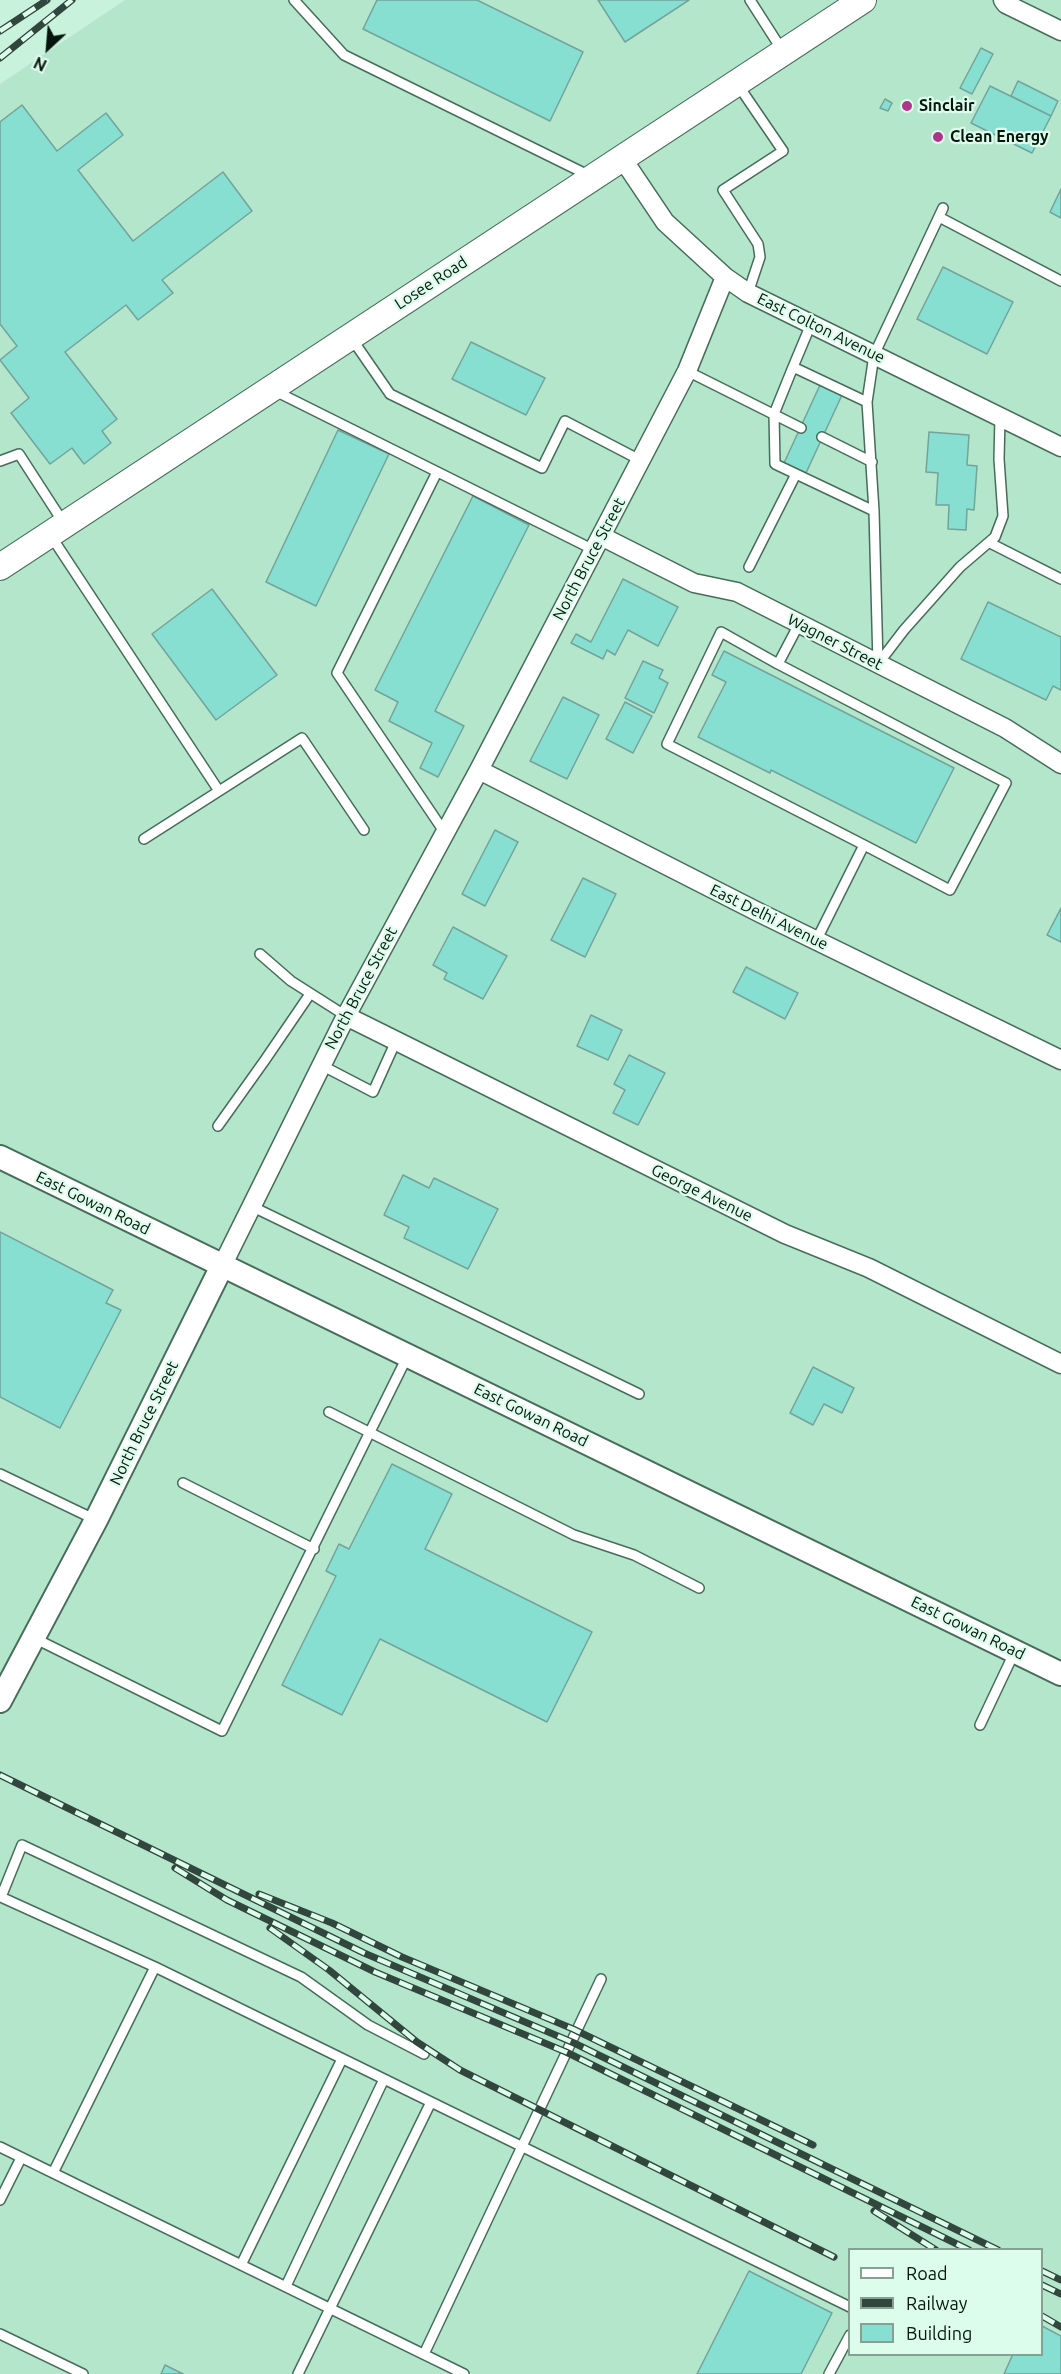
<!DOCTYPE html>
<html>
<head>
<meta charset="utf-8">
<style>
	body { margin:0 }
	#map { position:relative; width:1061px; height:2374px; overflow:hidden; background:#c8f2dc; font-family:Ubuntu,sans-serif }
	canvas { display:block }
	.legend { position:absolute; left:848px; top:2248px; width:195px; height:108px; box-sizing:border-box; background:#dcfdec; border:2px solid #86a093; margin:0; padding:8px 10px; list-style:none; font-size:18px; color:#06150e }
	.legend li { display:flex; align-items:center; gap:12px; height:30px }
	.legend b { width:30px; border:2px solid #86a093 }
	.north { position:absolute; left:18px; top:18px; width:60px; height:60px; -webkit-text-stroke:4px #dcfdec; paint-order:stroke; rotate:206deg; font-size:16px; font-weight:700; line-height:24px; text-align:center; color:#06150e }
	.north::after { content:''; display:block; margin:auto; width:21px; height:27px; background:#06150e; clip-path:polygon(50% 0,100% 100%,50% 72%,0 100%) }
</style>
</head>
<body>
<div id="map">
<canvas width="1061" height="2374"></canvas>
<ul class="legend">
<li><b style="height:8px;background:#fff"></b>Road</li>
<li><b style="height:8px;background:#31463c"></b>Railway</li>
<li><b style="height:16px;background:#86dfd0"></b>Building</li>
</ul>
<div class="north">N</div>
</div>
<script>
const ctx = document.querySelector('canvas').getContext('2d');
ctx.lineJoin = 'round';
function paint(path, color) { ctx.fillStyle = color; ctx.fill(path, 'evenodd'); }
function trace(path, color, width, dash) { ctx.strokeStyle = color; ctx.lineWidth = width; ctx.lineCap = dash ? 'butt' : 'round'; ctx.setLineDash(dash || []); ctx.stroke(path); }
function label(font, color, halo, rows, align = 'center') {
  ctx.font = font + ' Ubuntu,sans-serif'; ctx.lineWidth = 4.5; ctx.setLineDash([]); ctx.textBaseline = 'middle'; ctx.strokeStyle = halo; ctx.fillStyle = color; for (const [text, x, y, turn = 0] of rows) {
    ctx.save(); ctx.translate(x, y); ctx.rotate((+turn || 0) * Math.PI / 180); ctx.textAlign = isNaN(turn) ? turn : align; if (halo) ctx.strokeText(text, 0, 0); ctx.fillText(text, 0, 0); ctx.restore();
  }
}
const built = new Path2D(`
	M 125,0 L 1061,0 L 1061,2374 L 0,2374 L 0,84 ZM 850,2250 L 1042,2250 L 1042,2354 L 850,2354 Z`);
const building = new Path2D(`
	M 377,0 L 477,0 L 583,52 L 550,121 L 363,29 Z
	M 598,0 L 689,0 L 625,42 Z
	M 981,48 L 993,54 L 972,94 L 960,88 Z
	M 1018,81 L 1058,101 L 1051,116 L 1011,96 Z
	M 990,86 L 1051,116 L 1032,153 L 971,123 Z
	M 885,99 L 892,103 L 888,111 L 880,108 Z
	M 22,105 L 57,151 L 106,113 L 123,135 L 78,170 L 133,241 L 223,172 L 252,211 L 162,280 L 173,293 L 138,320 L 126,305 L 65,352 L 117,419 L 102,431 L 111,443 L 84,464 L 72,448 L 50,464 L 11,413 L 29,398 L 0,360 L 17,346 L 0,324 L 0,122 Z
	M 1061,189 L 1061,218 L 1050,212 Z
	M 943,267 L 1013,302 L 987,354 L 917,319 Z
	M 471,342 L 545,378 L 526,415 L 452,379 Z
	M 820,385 L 842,395 L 806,473 L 784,463 Z
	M 338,430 L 389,454 L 316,606 L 266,582 Z
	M 929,432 L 969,435 L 967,465 L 977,466 L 974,510 L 967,509 L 966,530 L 948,529 L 949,505 L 936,505 L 938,473 L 926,472 Z
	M 473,496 L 529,525 L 435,711 L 464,726 L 438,777 L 420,768 L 432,743 L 389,721 L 398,702 L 375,690 Z
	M 623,579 L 678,607 L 658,646 L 628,630 L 615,655 L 607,650 L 603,659 L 571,643 L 576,634 L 591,642 Z
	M 212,589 L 277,675 L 216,720 L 152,634 Z
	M 988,602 L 1061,637 L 1061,690 L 1053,686 L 1046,700 L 961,659 Z
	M 724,651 L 954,768 L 916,843 L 771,770 L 770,773 L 698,737 L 726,682 L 712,675 Z
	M 643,661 L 663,670 L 659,678 L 668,683 L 654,713 L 625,698 Z
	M 563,697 L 599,715 L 567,779 L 530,761 Z
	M 625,702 L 652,716 L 633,753 L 606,739 Z
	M 495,830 L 518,842 L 485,906 L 462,894 Z
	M 583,878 L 616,894 L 585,957 L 551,940 Z
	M 1061,908 L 1061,942 L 1047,935 Z
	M 453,927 L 507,956 L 483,999 L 444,979 L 447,973 L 433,965 Z
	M 746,967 L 798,993 L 785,1019 L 733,992 Z
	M 591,1015 L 622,1030 L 608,1060 L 577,1046 Z
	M 629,1055 L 665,1073 L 638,1125 L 613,1113 L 625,1090 L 614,1084 Z
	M 403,1175 L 429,1188 L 434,1178 L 498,1209 L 468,1269 L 404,1238 L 409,1227 L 384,1215 Z
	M 0,1232 L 113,1290 L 106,1303 L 121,1310 L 60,1428 L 0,1397 Z
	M 813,1367 L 854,1388 L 842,1413 L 824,1404 L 813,1425 L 790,1413 Z
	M 392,1464 L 452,1494 L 425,1549 L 592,1632 L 547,1722 L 380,1639 L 342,1715 L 282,1685 L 336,1576 L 326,1571 L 339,1544 L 349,1549 Z
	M 749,2271 L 832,2313 L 801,2374 L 697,2374 Z
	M 1042,2326 L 1061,2336 L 1061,2374 L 1004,2374 L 1013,2354 L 1042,2354 Z
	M 165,2365 L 183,2374 L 161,2374 Z`);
const service = new Path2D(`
	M 294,0 L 344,55 L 590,176
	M 750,0 L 782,50
	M 738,85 L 783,151 L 723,190 L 758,244 L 760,257 L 748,293
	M 939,217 L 1061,281
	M 811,324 L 793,367 L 867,402
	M 352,339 L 390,394 L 542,468 L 565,421 L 640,460
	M 793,367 L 774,414 L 775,464 L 874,511
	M 687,371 L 801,428
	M 275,391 L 594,550
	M 822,437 L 872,462
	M 0,461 L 19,454 L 63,522
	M 437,472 L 337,673 L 445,833
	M 51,536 L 219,791
	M 990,543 L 1061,579
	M 749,567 L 796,474
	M 799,624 L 778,664 L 1006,783 L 950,890 L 864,845 L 816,941
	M 778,664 L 721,632 L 667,744 L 864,845
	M 878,664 L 874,511 L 867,402 L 874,355 L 943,208
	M 878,664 L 904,630 L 960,567 L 995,537 L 1003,516 L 999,459 L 1000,417
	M 144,839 L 302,738 L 364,830
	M 260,954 L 291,981 L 346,1016
	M 321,1065 L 373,1092 L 396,1041
	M 218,1126 L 265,1060 L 310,994
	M 251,1206 L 639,1394
	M 329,1412 L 574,1535 L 634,1555 L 699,1588
	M 0,1474 L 96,1520
	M 183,1483 L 314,1549
	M 34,1638 L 222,1731 L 408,1355
	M 980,1725 L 1015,1651
	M 155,1967 L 1,1897 L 22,1845 L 301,1977 L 368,2025 L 424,2054
	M 0,2147 L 464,2374
	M 53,2173 L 155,1967 L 850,2307
	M 0,2200 L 21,2158
	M 241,2265 L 342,2059
	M 286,2286 L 384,2079
	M 0,2334 L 83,2374
	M 424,2354 L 601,1979
	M 298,2374 L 431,2102
	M 829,2374 L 850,2335`);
const minor = new Path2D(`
	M 1003,0 L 1006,4 L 1061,31
	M 622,158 L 665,222 L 725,277 L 748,293 L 1061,447
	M 601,536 L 694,583 L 737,592 L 1005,728 L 1061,764
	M 479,770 L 762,914 L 1061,1060
	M 346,1016 L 785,1234 L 869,1268 L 1061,1364
	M 222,1266 L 346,1016 L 479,770 L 687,371 L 725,277`);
const tertiary = new Path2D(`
	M 0,1157 L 1061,1674
	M 0,1701 L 96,1520 L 222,1266`);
const secondary = new Path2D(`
	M 0,567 L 863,0`);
const rail = new Path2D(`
	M 0,31 L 47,0
	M 0,58 L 72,0
	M 0,1775 L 364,1953 L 574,2043 L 998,2250
	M 175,1868 L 227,1900 L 375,1972 L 566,2052 L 969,2250
	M 259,1894 L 332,1923 L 402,1957 L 573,2029 L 813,2145
	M 270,1928 L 329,1970 L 417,2042 L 460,2070 L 834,2257
	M 874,2211 L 936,2250
	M 1042,2271 L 1061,2280
	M 1042,2285 L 1061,2294
	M 1042,2316 L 1061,2327`);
const markers = [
	[907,106,6,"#af358a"],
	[938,137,6,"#af358a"]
];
const poiNames = [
	["Sinclair",919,106],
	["Clean Energy",950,137]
];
const streetNames = [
	["Losee Road",431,283,-33],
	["East Colton Avenue",821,328,26],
	["North Bruce Street",589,559,-62],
	["Wagner Street",835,642,27],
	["East Delhi Avenue",769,917,26],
	["North Bruce Street",361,988,-62],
	["George Avenue",702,1193,26],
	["East Gowan Road",93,1203,26],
	["East Gowan Road",531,1415,26],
	["North Bruce Street",144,1423,-64],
	["East Gowan Road",968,1628,26]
];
paint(built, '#b4e6cc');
paint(building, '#86dfd0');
trace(building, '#74a39b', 1.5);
trace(service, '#476d5a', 12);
trace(minor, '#476d5a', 21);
trace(tertiary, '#476d5a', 26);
trace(secondary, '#476d5a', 28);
trace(service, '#fff', 9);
trace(minor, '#fff', 18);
trace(tertiary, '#fff', 22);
trace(secondary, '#fff', 26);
trace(rail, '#31463c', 7);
trace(rail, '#dcfdec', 4.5, [14]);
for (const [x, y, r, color] of markers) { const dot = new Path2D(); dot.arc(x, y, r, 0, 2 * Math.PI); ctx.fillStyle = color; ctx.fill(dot); trace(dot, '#dcfdec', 2); }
label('bold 16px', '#06150e', '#dcfdec', poiNames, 'left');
label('16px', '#06150e', '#dcfdec', streetNames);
</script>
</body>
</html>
